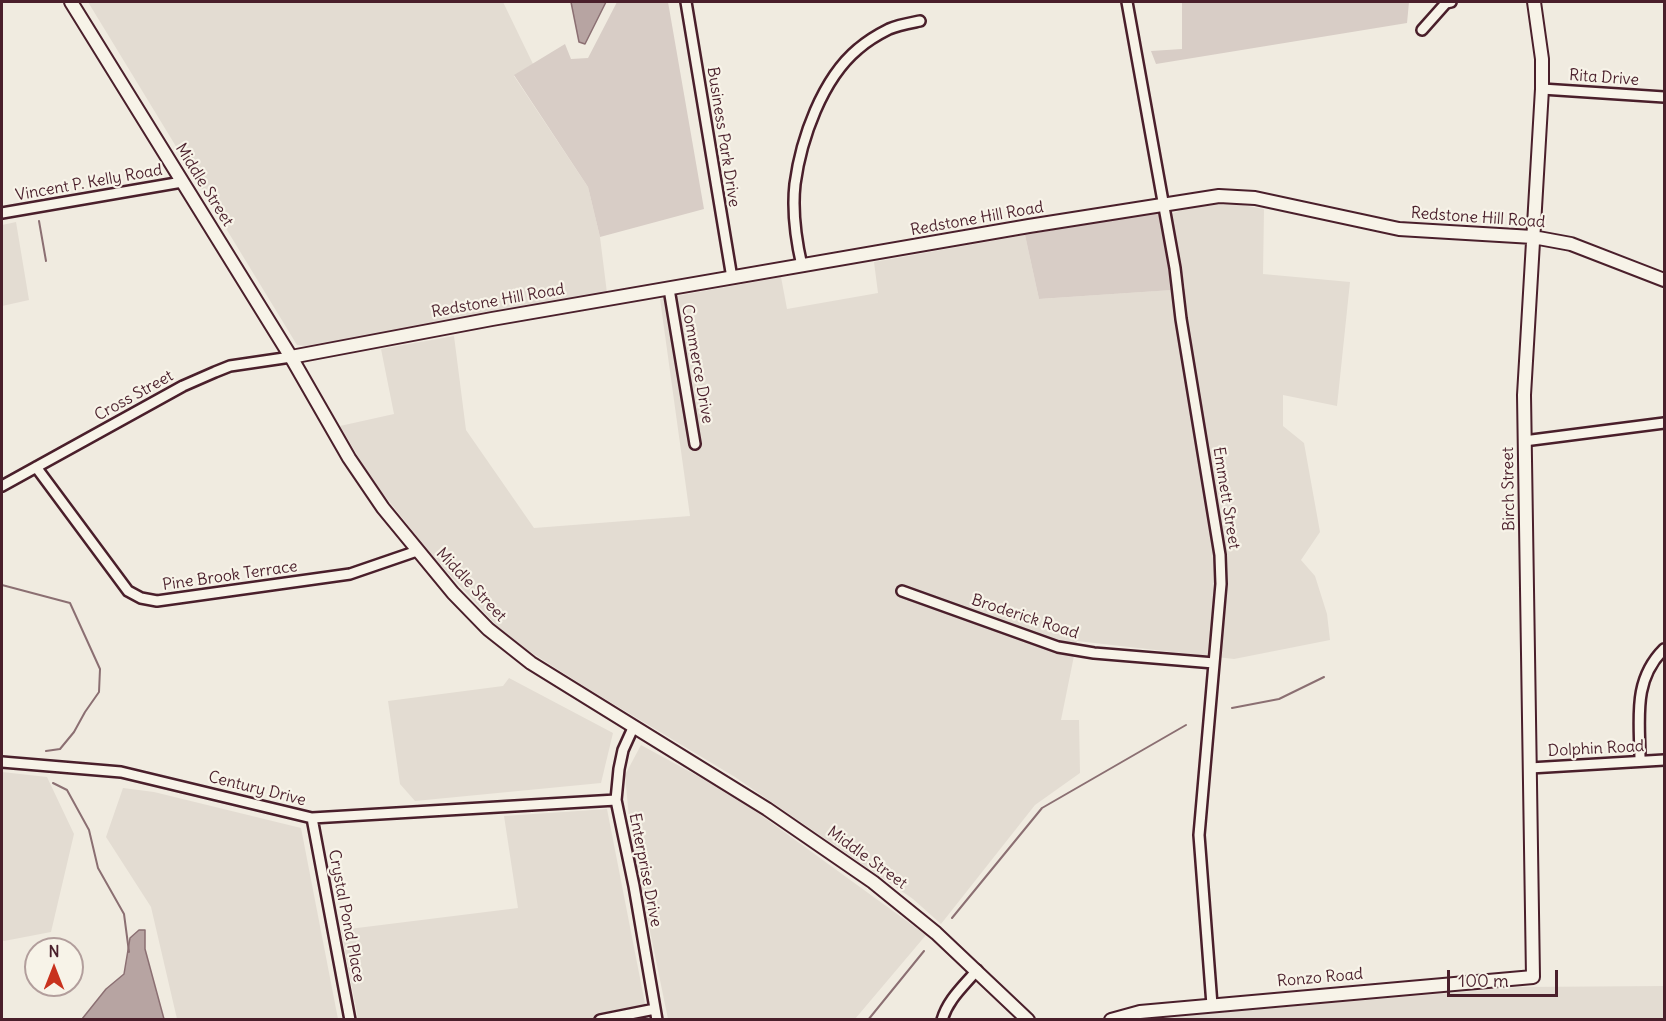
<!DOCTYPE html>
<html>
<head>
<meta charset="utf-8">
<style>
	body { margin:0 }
	#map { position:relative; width:1666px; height:1021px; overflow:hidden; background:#f0ebe0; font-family:Delius,sans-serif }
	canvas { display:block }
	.frame { position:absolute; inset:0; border:3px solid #4a1f2b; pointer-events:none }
	.north { position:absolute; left:24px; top:937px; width:60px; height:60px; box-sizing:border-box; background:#f7f3e8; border:2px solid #b29e9c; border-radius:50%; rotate:0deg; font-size:16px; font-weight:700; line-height:24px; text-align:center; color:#4a1f2b }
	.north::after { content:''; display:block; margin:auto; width:21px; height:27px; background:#c8321e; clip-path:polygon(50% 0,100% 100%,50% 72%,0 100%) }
	.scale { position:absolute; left:1447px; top:970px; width:111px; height:27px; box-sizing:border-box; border:3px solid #4a1f2b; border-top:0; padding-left:8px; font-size:18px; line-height:21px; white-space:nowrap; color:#4a1f2b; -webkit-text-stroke:4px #f7f3e8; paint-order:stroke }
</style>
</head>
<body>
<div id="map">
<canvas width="1666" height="1021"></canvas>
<div class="frame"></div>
<div class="north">N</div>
<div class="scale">100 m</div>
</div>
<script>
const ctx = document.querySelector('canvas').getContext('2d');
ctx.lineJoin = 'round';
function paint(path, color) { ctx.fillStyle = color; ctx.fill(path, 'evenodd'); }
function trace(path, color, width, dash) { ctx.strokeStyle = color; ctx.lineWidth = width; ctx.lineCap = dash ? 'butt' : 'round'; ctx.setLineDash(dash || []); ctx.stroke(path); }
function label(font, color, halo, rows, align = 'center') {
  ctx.font = font + ' Delius,sans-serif'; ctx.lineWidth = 4.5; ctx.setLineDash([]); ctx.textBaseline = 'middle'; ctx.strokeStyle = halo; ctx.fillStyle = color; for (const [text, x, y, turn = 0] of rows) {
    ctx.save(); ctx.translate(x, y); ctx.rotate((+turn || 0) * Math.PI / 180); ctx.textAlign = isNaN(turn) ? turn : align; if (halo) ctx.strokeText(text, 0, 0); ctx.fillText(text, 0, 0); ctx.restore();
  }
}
const built = new Path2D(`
	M 88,2 L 503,2 L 533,64 L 514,76 L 588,187 L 600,237 L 607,293 L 306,346 L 297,345 Z
	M 1237,204 L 1264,209 L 1263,274 L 1350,282 L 1337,406 L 1283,395 L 1283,426 L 1304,443 L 1320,532 L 1301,560 L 1315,576 L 1327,614 L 1330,640 L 1234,659 L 1077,641 L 1061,720 L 1079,720 L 1080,773 L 1035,805 L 941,924 L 913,899 L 735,777 L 590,690 L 507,637 L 435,559 L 372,480 L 340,426 L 394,414 L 381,349 L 454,336 L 466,430 L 534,528 L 690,516 L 660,299 L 781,277 L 787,309 L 878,293 L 874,262 L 1025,235 L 1039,299 L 1185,289 L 1171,214 L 1194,205 Z
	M 16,222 L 29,300 L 2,306 L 2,225 Z
	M 509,678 L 613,733 L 601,783 L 415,801 L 400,784 L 388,701 L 503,686 Z
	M 641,745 L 736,797 L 926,935 L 855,1019 L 668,1019 L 631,839 L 625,775 Z
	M 2,772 L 47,777 L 74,834 L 51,932 L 4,941 L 2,940 Z
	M 123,788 L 154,792 L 301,828 L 338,1019 L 177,1019 L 151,907 L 106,837 Z
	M 607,809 L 648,1019 L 358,1019 L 341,930 L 518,908 L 504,816 Z
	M 1664,986 L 1664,1019 L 1143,1019 L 1520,987 Z`);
const green = new Path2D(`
	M 617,2 L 668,2 L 704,209 L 600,237 L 588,187 L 514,75 L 565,44 L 571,59 L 588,58 Z
	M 1182,2 L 1409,2 L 1407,23 L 1156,64 L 1151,51 L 1182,49 Z
	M 1158,211 L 1172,290 L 1039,299 L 1025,235 Z`);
const water = new Path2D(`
	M 571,2 L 606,2 L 585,44 L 579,42 Z
	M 139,930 L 145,930 L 145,949 L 164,1019 L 82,1019 L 106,989 L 124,974 L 130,938 Z`);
const stream = new Path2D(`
	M 39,221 L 46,261
	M 2,585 L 70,603 L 100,669 L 99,692 L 85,712 L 74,732 L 60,749 L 46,751
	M 1232,708 L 1279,699 L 1324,677
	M 53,783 L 67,790 L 89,830 L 98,868 L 124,914 L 129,952
	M 952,918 L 1042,808 L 1186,725
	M 868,1020 L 924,951`);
const minor = new Path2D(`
	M 686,2 L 732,278
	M 1127,2 L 1175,268 L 1181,319 L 1220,555 L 1221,584 L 1199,835 L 1212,1005
	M 1422,30 L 1446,3 L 1451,2
	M 1542,89 L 1664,97
	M 2,213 L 182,182
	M 802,266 C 796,240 792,211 795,184 C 801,139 822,79 858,49 C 866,42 879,34 889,29 C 898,25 910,23 920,21
	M 669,289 L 695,444
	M 1524,441 L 1664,423
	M 36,467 L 128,591 L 141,598 L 157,601 L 350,574 L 417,551
	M 2,486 L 183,386 L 215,372 L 230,366 L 291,357
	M 902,591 L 1058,647 L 1094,653 L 1214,663
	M 633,728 L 623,750 L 619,769 L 616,800 L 634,886 L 657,1020
	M 1640,761 C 1640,719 1632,681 1664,649
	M 2,762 L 121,772 L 312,818 L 616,800
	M 1530,768 L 1664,760
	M 312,818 L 350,1020
	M 600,1020 L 655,1009
	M 942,1020 C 948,999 964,986 977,970`);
const major = new Path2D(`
	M 71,2 L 291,357 L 349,458 L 383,508 L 453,593 L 488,629 L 531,663 L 767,809 L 873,882 L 936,933 L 1028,1020
	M 291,357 L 492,319 L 1029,226 L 1219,196 L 1255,198 L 1399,229 L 1533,237 L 1571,244 L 1664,280
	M 1111,1020 L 1140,1012 L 1533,977 L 1524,395 L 1542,89 L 1542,59 L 1534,2`);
const streetNames = [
	["Rita Drive",1604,78,4],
	["Business Park Drive",723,137,81],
	["Vincent P. Kelly Road",89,183,-10],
	["Middle Street",204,185,58],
	["Redstone Hill Road",1478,218,4],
	["Redstone Hill Road",977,219,-10],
	["Redstone Hill Road",498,301,-10],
	["Commerce Drive",697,364,80],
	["Cross Street",134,396,-29],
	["Birch Street",1509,489,-91],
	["Emmett Street",1226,498,81],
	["Pine Brook Terrace",230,576,-8],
	["Middle Street",471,585,47],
	["Broderick Road",1025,617,18],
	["Dolphin Road",1596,749,-3],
	["Century Drive",257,789,14],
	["Middle Street",867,858,36],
	["Enterprise Drive",645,870,79],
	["Crystal Pond Place",346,916,79],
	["Ronzo Road",1320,978,-5]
];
paint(built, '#e3dcd2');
paint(green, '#d8cdc6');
paint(water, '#b7a4a2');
trace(water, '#8b6f72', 1.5);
trace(stream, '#8b6f72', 2);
trace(minor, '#4a1f2b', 14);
trace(major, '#4a1f2b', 16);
trace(minor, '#f7f3e8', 9);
trace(major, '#f7f3e8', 12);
label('16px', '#4a1f2b', '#f7f3e8', streetNames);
</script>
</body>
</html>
